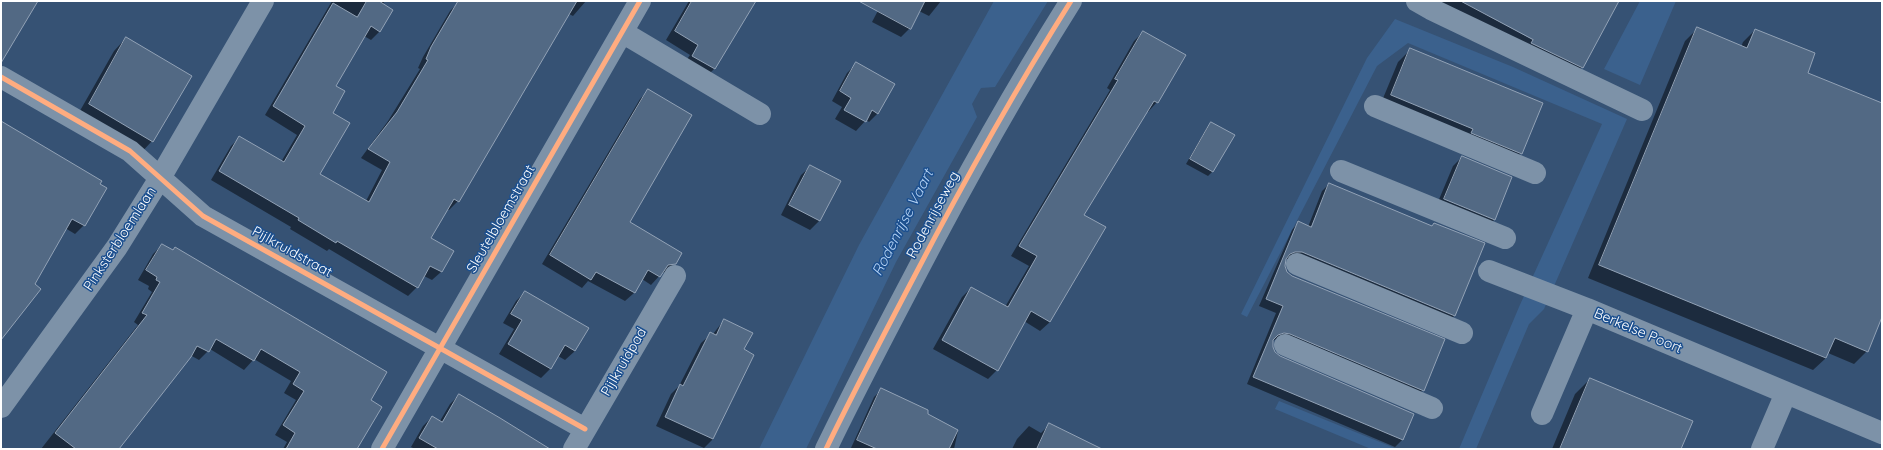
<!DOCTYPE html>
<html>
<head>
<meta charset="utf-8">
<style>
	body { margin:0 }
	#map { position:relative; width:1883px; height:450px; overflow:hidden; background:#365274; font-family:Quicksand,sans-serif }
	canvas { display:block }
	.frame { position:absolute; inset:0; border:2px solid #fff; pointer-events:none }
</style>
</head>
<body>
<div id="map">
<canvas width="1883" height="450"></canvas>
<div class="frame"></div>
</div>
<script>
const ctx = document.querySelector('canvas').getContext('2d');
ctx.lineJoin = 'round';
function paint(path, color) { ctx.fillStyle = color; ctx.fill(path, 'evenodd'); }
function trace(path, color, width, dash) { ctx.strokeStyle = color; ctx.lineWidth = width; ctx.lineCap = dash ? 'butt' : 'round'; ctx.setLineDash(dash || []); ctx.stroke(path); }
function label(font, color, halo, rows, align = 'center') {
  ctx.font = font + ' Quicksand,sans-serif'; ctx.lineWidth = 3; ctx.setLineDash([]); ctx.textBaseline = 'middle'; ctx.strokeStyle = halo; ctx.fillStyle = color; for (const [text, x, y, turn = 0] of rows) {
    ctx.save(); ctx.translate(x, y); ctx.rotate((+turn || 0) * Math.PI / 180); ctx.textAlign = isNaN(turn) ? turn : align; if (halo) ctx.strokeText(text, 0, 0); ctx.fillText(text, 0, 0); ctx.restore();
  }
}
const water = new Path2D(`
	M 994,1 L 1048,1 L 995,87 L 981,88 L 972,104 L 977,117 L 896,262 L 806,449 L 759,449 L 859,245 Z
	M 1640,1 L 1676,1 L 1640,85 L 1604,69 Z
	M 1395,19 L 1513,67 L 1627,119 L 1544,309 L 1529,324 L 1476,449 L 1459,449 L 1519,307 L 1602,124 L 1408,43 L 1377,66 L 1247,317 L 1241,314 L 1367,58 Z
	M 1279,401 L 1397,449 L 1398,449 L 1371,449 L 1275,409 Z`);
const shadow = new Path2D(`
	M 332,1 L 385,1 L 383,4 L 380,31 L 371,40 L 364,36 L 334,86 L 331,113 L 318,174 L 366,201 L 382,170 L 361,158 L 388,121 L 420,69 L 418,68 L 423,57 L 450,11 L 459,2 L 586,1 L 573,16 L 569,14 L 458,201 L 449,210 L 447,209 L 430,238 L 453,251 L 441,272 L 432,280 L 424,276 L 417,287 L 408,296 L 329,249 L 327,251 L 290,229 L 291,227 L 211,180 L 231,146 L 240,137 L 281,162 L 297,135 L 265,115 Z
	M 689,1 L 754,1 L 714,69 L 705,78 L 683,65 L 690,55 L 666,40 Z
	M 883,1 L 941,1 L 929,16 L 919,11 L 910,28 L 901,37 L 872,22 Z
	M 1426,1 L 1618,1 L 1582,67 L 1570,80 Z
	M 1697,29 L 1741,47 L 1743,42 L 1755,30 L 1806,73 L 1882,104 L 1882,314 L 1867,351 L 1854,364 L 1828,353 L 1826,358 L 1813,370 L 1588,278 L 1685,41 Z
	M 1143,32 L 1184,56 L 1157,102 L 1148,112 L 1146,111 L 1083,215 L 1050,322 L 1040,331 L 1024,321 L 997,370 L 988,379 L 933,349 L 962,297 L 971,288 L 1005,307 L 1029,266 L 1011,256 L 1110,90 L 1107,88 L 1134,41 Z
	M 126,38 L 152,141 L 140,154 L 77,116 L 114,51 Z
	M 1411,49 L 1521,153 L 1509,166 L 1379,108 L 1398,62 Z
	M 857,63 L 878,113 L 869,122 L 866,120 L 856,131 L 835,119 L 842,107 L 832,101 L 847,73 Z
	M 648,91 L 629,222 L 675,263 L 666,272 L 662,273 L 651,285 L 642,279 L 634,293 L 625,301 L 588,281 L 582,288 L 542,264 L 640,99 Z
	M 1,122 L 84,225 L 75,234 L 65,228 L 1,337 Z
	M 1212,123 L 1213,171 L 1208,176 L 1186,164 L 1207,128 Z
	M 1462,157 L 1511,178 L 1494,220 L 1485,229 L 1435,209 L 1453,166 Z
	M 811,166 L 840,181 L 819,221 L 810,230 L 781,215 L 801,175 Z
	M 1329,184 L 1431,227 L 1434,224 L 1484,244 L 1454,316 L 1447,323 L 1295,259 L 1285,259 L 1284,266 L 1287,272 L 1423,390 L 1416,397 L 1276,339 L 1272,341 L 1272,347 L 1274,353 L 1280,357 L 1413,414 L 1402,440 L 1395,447 L 1247,384 L 1276,313 L 1259,306 L 1292,230 L 1298,223 L 1308,227 L 1322,191 Z
	M 162,245 L 386,373 L 339,449 L 283,449 L 287,442 L 275,435 L 296,400 L 284,393 L 291,381 L 254,359 L 244,370 L 210,349 L 199,360 L 190,355 L 118,449 L 41,449 L 138,325 L 134,322 L 152,292 L 148,289 L 149,286 L 138,280 L 153,254 Z
	M 525,292 L 588,329 L 575,351 L 565,360 L 558,356 L 550,369 L 541,378 L 499,354 L 514,329 L 503,323 L 516,301 Z
	M 724,320 L 743,350 L 713,439 L 704,448 L 656,426 L 671,394 L 679,386 L 701,343 L 711,334 L 713,334 Z
	M 1590,379 L 1680,449 L 1552,449 L 1575,394 Z
	M 881,390 L 958,431 L 954,449 L 851,448 L 874,397 Z
	M 459,395 L 536,449 L 415,449 L 411,447 L 423,426 L 432,417 L 440,421 L 450,404 Z
	M 1050,424 L 1099,449 L 1012,449 L 1017,439 L 1029,426 L 1041,433 Z`);
const building = new Path2D(`
	M 1,1 L 38,1 L 1,63 Z
	M 367,1 L 379,1 L 393,10 L 380,32 L 371,26 L 336,86 L 345,91 L 333,113 L 350,123 L 320,174 L 369,202 L 390,162 L 368,149 L 397,112 L 428,60 L 426,59 L 431,47 L 458,1 L 577,1 L 459,202 L 454,199 L 431,238 L 454,251 L 442,272 L 430,266 L 418,288 L 337,241 L 336,243 L 298,220 L 299,218 L 219,171 L 239,136 L 284,162 L 305,126 L 273,106 L 333,3 L 357,17 Z
	M 692,1 L 756,1 L 715,69 L 692,56 L 698,45 L 675,31 Z
	M 859,1 L 925,1 L 911,29 Z
	M 1461,1 L 1619,1 L 1583,68 L 1531,43 L 1533,40 Z
	M 1697,27 L 1747,48 L 1755,29 L 1815,53 L 1808,73 L 1882,103 L 1882,317 L 1868,352 L 1835,338 L 1826,358 L 1599,265 Z
	M 1143,31 L 1186,55 L 1158,103 L 1154,101 L 1084,215 L 1106,227 L 1050,322 L 1031,311 L 998,371 L 942,340 L 971,287 L 1008,307 L 1037,256 L 1019,246 L 1118,80 L 1115,79 Z
	M 126,37 L 192,76 L 153,142 L 89,104 Z
	M 1410,48 L 1543,103 L 1522,154 L 1471,133 L 1473,129 L 1391,95 Z
	M 856,62 L 895,84 L 878,114 L 872,110 L 866,122 L 844,110 L 851,98 L 840,91 Z
	M 648,89 L 692,115 L 630,222 L 682,253 L 676,264 L 668,265 L 660,277 L 648,270 L 635,293 L 596,272 L 591,280 L 550,255 Z
	M 1,121 L 102,181 L 100,184 L 107,188 L 85,226 L 72,219 L 35,284 L 41,289 L 1,340 Z
	M 1211,122 L 1235,135 L 1213,172 L 1190,159 Z
	M 1462,156 L 1512,177 L 1495,220 L 1444,199 Z
	M 810,165 L 841,181 L 820,221 L 789,205 Z
	M 1329,183 L 1432,226 L 1434,223 L 1485,243 L 1455,316 L 1302,252 L 1295,252 L 1290,254 L 1286,259 L 1285,266 L 1287,272 L 1292,276 L 1445,339 L 1424,391 L 1290,334 L 1284,333 L 1278,335 L 1273,340 L 1273,347 L 1275,352 L 1280,356 L 1414,414 L 1403,440 L 1253,377 L 1283,306 L 1266,299 L 1298,221 L 1311,227 Z
	M 162,244 L 173,250 L 175,247 L 387,372 L 371,400 L 382,407 L 357,449 L 286,449 L 295,433 L 283,425 L 304,391 L 293,384 L 300,372 L 261,349 L 254,361 L 216,339 L 209,352 L 197,346 L 191,357 L 119,449 L 76,449 L 55,433 L 147,315 L 142,313 L 160,282 L 156,280 L 157,277 L 146,270 Z
	M 525,291 L 589,328 L 575,351 L 565,345 L 551,369 L 508,344 L 522,320 L 511,314 Z
	M 724,319 L 753,333 L 744,349 L 754,355 L 713,439 L 665,417 L 680,384 L 683,386 L 710,332 L 716,335 Z
	M 1590,378 L 1693,421 L 1681,449 L 1560,449 Z
	M 881,388 L 928,410 L 928,414 L 958,430 L 949,449 L 877,449 L 857,440 Z
	M 459,394 L 500,418 L 550,449 L 438,449 L 419,438 L 432,416 L 442,422 Z
	M 1049,423 L 1102,449 L 1037,449 Z`);
const minor = new Path2D(`
	M 1417,1 L 1431,9 L 1642,110
	M 622,32 L 760,114
	M 1,77 L 130,151 L 203,216 L 585,429
	M 1375,106 L 1535,173
	M 1341,171 L 1505,238
	M 1297,264 L 1462,333
	M 1489,271 L 1587,309 L 1882,433
	M 1285,345 L 1432,408
	M 1,407 L 117,247 L 160,178 L 263,1
	M 1542,414 L 1587,309
	M 382,449 L 640,1
	M 574,449 L 675,276
	M 826,449 C 854,391 884,334 914,277 C 963,183 1015,90 1071,1
	M 1762,449 L 1786,393`);
const cycleway = new Path2D(`
	M 1,77 L 130,151 L 203,216 L 585,429
	M 382,449 L 640,1
	M 826,449 C 854,391 884,334 914,277 C 963,183 1015,90 1071,1`);
const streetNames = [
	["Rodenrijseweg",933,215,-62],
	["Sleutelbloemstraat",501,219,-60],
	["Pinksterbloemlaan",120,239,-57],
	["Pijlkruidstraat",292,252,29],
	["Berkelse Poort",1638,331,23],
	["Pijlkruidpad",624,362,-60]
];
const waterNames = [
	["Rodenrijse Vaart",903,223,-63]
];
paint(water, '#3b618d');
paint(shadow, '#0007');
paint(building, '#526984');
trace(building, '#92a2b6', 1);
trace(minor, '#7d92a8', 22);
trace(cycleway, '#ffac80', 5);
label('14px', '#fff', '#1b4f8f', streetNames);
label('italic 15px', '#b5d3f5', '#1b4f8f', waterNames);
</script>
</body>
</html>
